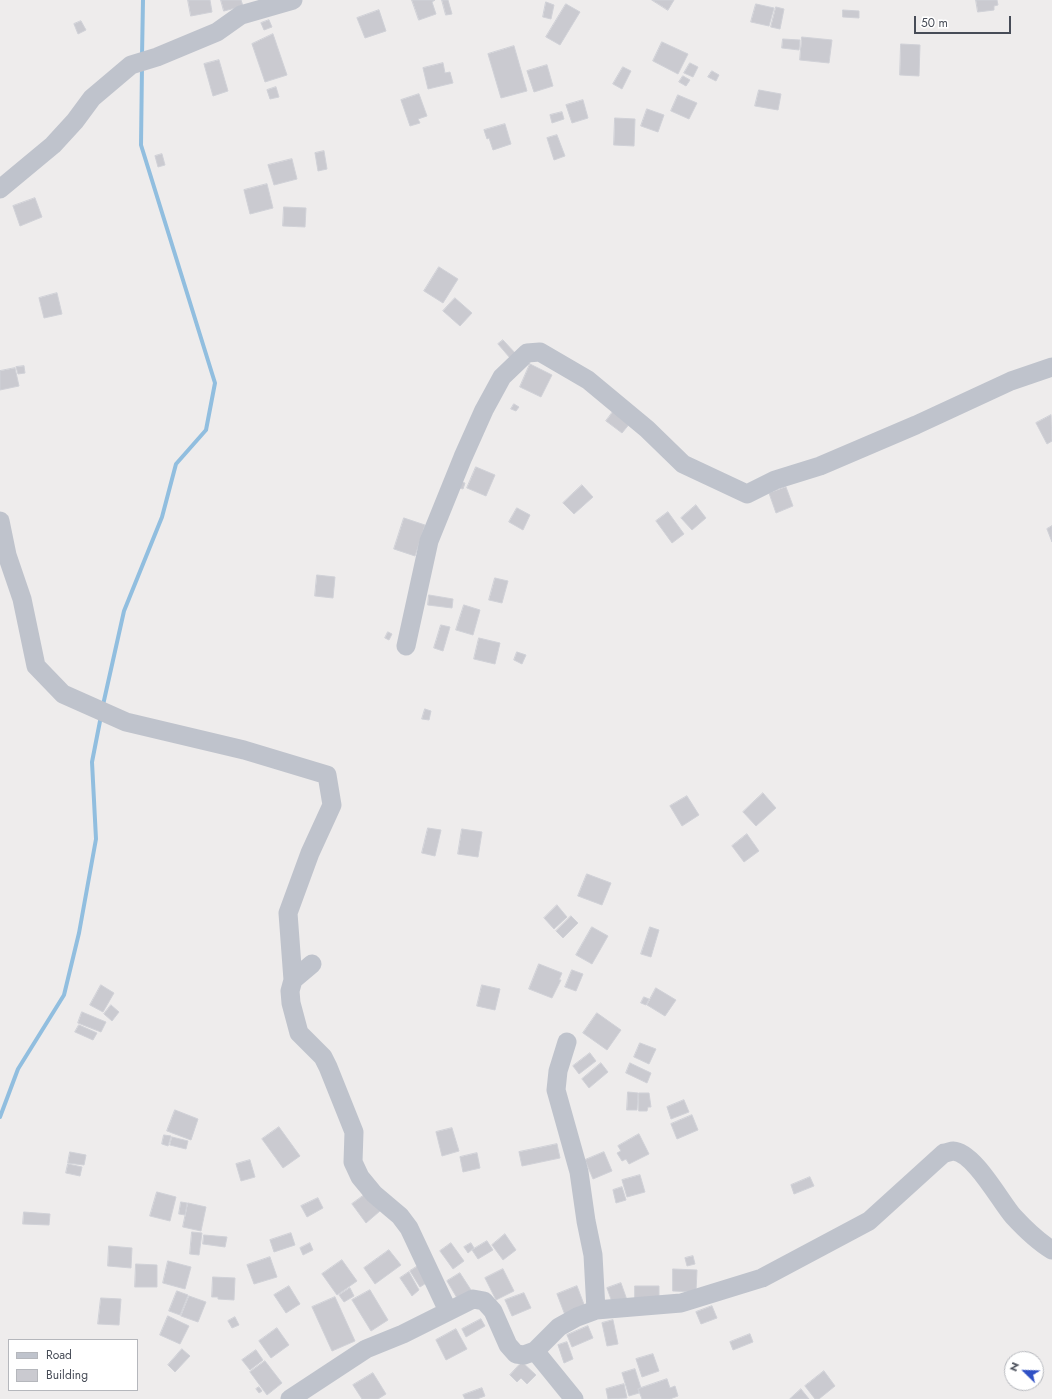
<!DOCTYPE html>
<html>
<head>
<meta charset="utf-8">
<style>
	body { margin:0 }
	#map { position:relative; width:1052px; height:1399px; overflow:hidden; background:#eeecec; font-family:Jost,sans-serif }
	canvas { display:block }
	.legend { position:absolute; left:8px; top:1339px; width:130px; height:52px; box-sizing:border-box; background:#fff; border:1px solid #b5b7bc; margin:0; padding:5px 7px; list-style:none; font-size:12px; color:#474c57 }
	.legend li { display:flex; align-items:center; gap:8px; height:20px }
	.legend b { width:20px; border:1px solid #b5b7bc }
	.north { position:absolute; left:1004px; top:1351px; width:40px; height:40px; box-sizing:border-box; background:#fff; border:1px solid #b5b7bc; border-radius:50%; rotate:293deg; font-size:11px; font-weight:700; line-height:16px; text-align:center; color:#474c57 }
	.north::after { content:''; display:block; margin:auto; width:14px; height:18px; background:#2f50c5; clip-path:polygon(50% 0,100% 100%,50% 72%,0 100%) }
	.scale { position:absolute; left:914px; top:16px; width:97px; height:18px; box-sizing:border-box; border:2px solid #474c57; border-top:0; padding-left:5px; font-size:12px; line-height:14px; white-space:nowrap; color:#474c57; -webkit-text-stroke:3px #fff; paint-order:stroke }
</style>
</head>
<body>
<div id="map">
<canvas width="1052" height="1399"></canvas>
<ul class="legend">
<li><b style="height:5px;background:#bfc3cc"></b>Road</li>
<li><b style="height:11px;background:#cacad0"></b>Building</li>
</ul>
<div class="north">N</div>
<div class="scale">50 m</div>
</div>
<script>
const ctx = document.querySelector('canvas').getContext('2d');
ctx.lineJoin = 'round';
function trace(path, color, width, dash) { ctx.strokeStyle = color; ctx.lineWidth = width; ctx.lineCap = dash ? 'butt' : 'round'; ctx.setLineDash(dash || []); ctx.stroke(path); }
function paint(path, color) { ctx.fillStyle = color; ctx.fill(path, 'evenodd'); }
const stream = new Path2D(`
	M 142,56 L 143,0
	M 103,705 L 124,611 L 162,517 L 176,464 L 206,430 L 215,383 L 141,145 L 142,66
	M 0,1117 L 18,1069 L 64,995 L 79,933 L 96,839 L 92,762 L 101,716`);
const building = new Path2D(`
	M 188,0 L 210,0 L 212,12 L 191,16 Z
	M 221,0 L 241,0 L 243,6 L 224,11 Z
	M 412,0 L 435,0 L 432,2 L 436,14 L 419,20 Z
	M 442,0 L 448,0 L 452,14 L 446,15 Z
	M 652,0 L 674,0 L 668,10 Z
	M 976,0 L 997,0 L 998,5 L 994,6 L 994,10 L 978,12 Z
	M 546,2 L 554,5 L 551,19 L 543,17 Z
	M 566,4 L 580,12 L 560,45 L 546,37 Z
	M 756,4 L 774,8 L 769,26 L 751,22 Z
	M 776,7 L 784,9 L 780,29 L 771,27 Z
	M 379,10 L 386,31 L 365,38 L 357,18 Z
	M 843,10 L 859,11 L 859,18 L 843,17 Z
	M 269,20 L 272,27 L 264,30 L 261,23 Z
	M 81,21 L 86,30 L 78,34 L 74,24 Z
	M 273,34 L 287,75 L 265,82 L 252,44 Z
	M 802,37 L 832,40 L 829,63 L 800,60 Z
	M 783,39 L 800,40 L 799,50 L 782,48 Z
	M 662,42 L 688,54 L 678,74 L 653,61 Z
	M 901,44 L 920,45 L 919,76 L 900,75 Z
	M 514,46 L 527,91 L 501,98 L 488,54 Z
	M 219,60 L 228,91 L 213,96 L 204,64 Z
	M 443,63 L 445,73 L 450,72 L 453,83 L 428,89 L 423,68 Z
	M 690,63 L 698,67 L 693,77 L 684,73 Z
	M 547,65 L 553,86 L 534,92 L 527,71 Z
	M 623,67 L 631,71 L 622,89 L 613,84 Z
	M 712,71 L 719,75 L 716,81 L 708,77 Z
	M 683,76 L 690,80 L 686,86 L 679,82 Z
	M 276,87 L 279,97 L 270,99 L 267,90 Z
	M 759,90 L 781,94 L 778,110 L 755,106 Z
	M 419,94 L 427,116 L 418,119 L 420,123 L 410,126 L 401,100 Z
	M 678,95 L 697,103 L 689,119 L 671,111 Z
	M 583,100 L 588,118 L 572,123 L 566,105 Z
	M 647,109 L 664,115 L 658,132 L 641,126 Z
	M 562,112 L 564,119 L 552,123 L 550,115 Z
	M 615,118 L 635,119 L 634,146 L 614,145 Z
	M 505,124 L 511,144 L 493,150 L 489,138 L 487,139 L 484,130 Z
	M 557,135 L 565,156 L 554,160 L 547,138 Z
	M 324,151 L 327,169 L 318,171 L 315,153 Z
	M 162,154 L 165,165 L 158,167 L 155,156 Z
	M 292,159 L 297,179 L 274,185 L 268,165 Z
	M 267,184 L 273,208 L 250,214 L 244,190 Z
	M 35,198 L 42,217 L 20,226 L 13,206 Z
	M 284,207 L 306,208 L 305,227 L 283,226 Z
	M 439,267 L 458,279 L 443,303 L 424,291 Z
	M 57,293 L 62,314 L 44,318 L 39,298 Z
	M 455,298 L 472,313 L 460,326 L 443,311 Z
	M 503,340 L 516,354 L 510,358 L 498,344 Z
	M 530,364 L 552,375 L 541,397 L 520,387 Z
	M 24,366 L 25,373 L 18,374 L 16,367 Z
	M 15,368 L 19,386 L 0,390 L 0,371 Z
	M 514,404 L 519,407 L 516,411 L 511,409 Z
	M 615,409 L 631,422 L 622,433 L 606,421 Z
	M 1051,415 L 1052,441 L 1047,444 L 1036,423 Z
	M 476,467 L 495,475 L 486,496 L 467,488 Z
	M 457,481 L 465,483 L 463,489 L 455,487 Z
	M 582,485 L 593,497 L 574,514 L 563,503 Z
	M 786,487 L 793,506 L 776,513 L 769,493 Z
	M 696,505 L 706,518 L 692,530 L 681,518 Z
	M 517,508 L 530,515 L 523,530 L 509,522 Z
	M 668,512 L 684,534 L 672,543 L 656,521 Z
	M 404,518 L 425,525 L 415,556 L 394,549 Z
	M 1052,526 L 1052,542 L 1047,529 Z
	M 317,575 L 335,577 L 333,598 L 315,596 Z
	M 495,578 L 508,581 L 502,603 L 489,600 Z
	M 429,595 L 453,599 L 452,608 L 428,605 Z
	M 464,605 L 480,610 L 473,635 L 456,630 Z
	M 441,625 L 450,627 L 443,651 L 434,648 Z
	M 388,632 L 392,634 L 389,640 L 385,638 Z
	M 479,638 L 500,643 L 495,664 L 474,659 Z
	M 517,652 L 526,655 L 522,664 L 514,660 Z
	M 425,709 L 431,711 L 429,720 L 422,719 Z
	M 763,793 L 776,808 L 756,826 L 743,812 Z
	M 687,796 L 699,815 L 682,826 L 670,806 Z
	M 428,828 L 441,830 L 435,856 L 422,853 Z
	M 462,829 L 482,832 L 478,857 L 458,854 Z
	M 747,834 L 759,851 L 744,862 L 732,846 Z
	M 587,874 L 611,883 L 602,905 L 578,896 Z
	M 557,905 L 567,917 L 554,929 L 544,918 Z
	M 571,916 L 578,923 L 563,938 L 556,931 Z
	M 592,927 L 608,936 L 592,964 L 576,955 Z
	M 650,927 L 659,930 L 651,957 L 641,954 Z
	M 539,964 L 562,973 L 559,980 L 561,980 L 552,998 L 529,989 Z
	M 572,970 L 583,974 L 576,991 L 565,987 Z
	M 101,985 L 114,993 L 103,1012 L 90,1005 Z
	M 482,985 L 500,989 L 495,1010 L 477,1006 Z
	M 656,988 L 676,1000 L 665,1016 L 647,1005 Z
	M 644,997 L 649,999 L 646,1005 L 641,1003 Z
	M 111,1005 L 119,1012 L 112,1021 L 104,1014 Z
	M 82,1012 L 106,1022 L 101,1032 L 78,1023 Z
	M 597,1013 L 621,1030 L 607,1050 L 583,1033 Z
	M 79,1025 L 97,1033 L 93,1040 L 75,1032 Z
	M 640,1043 L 656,1049 L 649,1064 L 634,1057 Z
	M 590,1053 L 596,1061 L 579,1074 L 573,1066 Z
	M 601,1063 L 608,1072 L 589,1088 L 582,1079 Z
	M 630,1063 L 651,1073 L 647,1083 L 626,1073 Z
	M 628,1092 L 638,1093 L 637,1110 L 627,1110 Z
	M 639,1093 L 649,1093 L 651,1107 L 648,1107 L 647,1111 L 639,1111 Z
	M 684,1100 L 689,1112 L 671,1119 L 667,1107 Z
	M 175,1110 L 198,1119 L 191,1140 L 167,1131 Z
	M 692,1115 L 698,1130 L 677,1139 L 671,1124 Z
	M 279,1127 L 300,1156 L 283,1168 L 262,1139 Z
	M 452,1128 L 459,1151 L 442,1156 L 436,1132 Z
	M 639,1134 L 649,1154 L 629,1164 L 626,1159 L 622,1161 L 617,1153 L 621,1151 L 618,1146 Z
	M 164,1135 L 171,1136 L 168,1146 L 162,1144 Z
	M 172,1137 L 188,1141 L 186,1149 L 170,1145 Z
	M 557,1144 L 560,1158 L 522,1166 L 519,1152 Z
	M 70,1152 L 86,1155 L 84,1165 L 68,1163 Z
	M 604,1152 L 612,1171 L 593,1179 L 585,1160 Z
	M 477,1153 L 480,1168 L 463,1172 L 460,1157 Z
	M 250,1160 L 255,1177 L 241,1181 L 236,1164 Z
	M 68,1164 L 82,1167 L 80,1176 L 66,1173 Z
	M 640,1175 L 645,1192 L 627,1197 L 622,1180 Z
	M 810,1177 L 814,1186 L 794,1194 L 791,1185 Z
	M 622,1187 L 626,1200 L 616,1203 L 613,1190 Z
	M 157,1192 L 176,1197 L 170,1221 L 150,1216 Z
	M 367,1193 L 380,1211 L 366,1223 L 352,1204 Z
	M 318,1198 L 323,1208 L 307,1217 L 301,1206 Z
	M 181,1202 L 187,1203 L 185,1215 L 179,1214 Z
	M 188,1203 L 206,1207 L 201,1231 L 183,1227 Z
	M 24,1212 L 50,1214 L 49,1225 L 23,1224 Z
	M 192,1232 L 202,1233 L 199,1255 L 190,1254 Z
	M 291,1233 L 295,1245 L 274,1252 L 270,1240 Z
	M 505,1234 L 516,1250 L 503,1260 L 492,1245 Z
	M 204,1235 L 227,1237 L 225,1247 L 203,1244 Z
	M 487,1241 L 493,1250 L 478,1259 L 472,1250 Z
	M 310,1243 L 313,1250 L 303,1255 L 300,1248 Z
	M 451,1243 L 464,1261 L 453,1269 L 440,1251 Z
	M 471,1243 L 474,1248 L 468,1253 L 464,1247 Z
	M 109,1246 L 132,1248 L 131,1268 L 108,1266 Z
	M 389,1250 L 401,1265 L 375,1284 L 364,1268 Z
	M 693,1256 L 695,1264 L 687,1266 L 685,1258 Z
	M 270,1257 L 277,1277 L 254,1284 L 247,1265 Z
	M 342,1260 L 357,1281 L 337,1295 L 322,1274 Z
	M 168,1261 L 191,1267 L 185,1289 L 163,1283 Z
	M 136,1264 L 157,1265 L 157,1287 L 135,1287 Z
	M 421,1264 L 431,1280 L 420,1287 L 410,1271 Z
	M 503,1269 L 514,1291 L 496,1300 L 485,1278 Z
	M 673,1269 L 697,1270 L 696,1292 L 673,1291 Z
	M 409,1272 L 419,1290 L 412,1296 L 400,1278 Z
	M 460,1273 L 471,1290 L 457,1298 L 447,1281 Z
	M 213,1277 L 235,1278 L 234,1300 L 218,1299 L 218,1297 L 212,1297 Z
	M 621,1283 L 627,1300 L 613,1305 L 607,1288 Z
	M 289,1286 L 300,1304 L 286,1313 L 274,1295 Z
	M 577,1286 L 585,1307 L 565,1315 L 557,1294 Z
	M 635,1286 L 659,1286 L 659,1298 L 635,1298 Z
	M 350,1288 L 354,1296 L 344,1302 L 339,1295 Z
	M 370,1290 L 388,1320 L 371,1331 L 352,1300 Z
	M 177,1291 L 188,1295 L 180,1315 L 169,1311 Z
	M 524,1293 L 531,1308 L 512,1316 L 505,1300 Z
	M 189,1296 L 206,1302 L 198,1322 L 181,1316 Z
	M 335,1297 L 355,1341 L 332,1351 L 312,1307 Z
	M 101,1298 L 121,1299 L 119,1325 L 98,1324 Z
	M 712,1306 L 717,1318 L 701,1324 L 696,1312 Z
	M 168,1316 L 189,1326 L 180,1344 L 160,1335 Z
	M 235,1317 L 239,1325 L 232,1328 L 228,1321 Z
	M 481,1319 L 485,1326 L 466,1337 L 462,1329 Z
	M 613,1320 L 618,1344 L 607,1346 L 602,1323 Z
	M 588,1326 L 593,1338 L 572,1347 L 567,1335 Z
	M 277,1328 L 289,1345 L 271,1358 L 259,1341 Z
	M 456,1329 L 467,1349 L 446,1360 L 436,1340 Z
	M 750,1334 L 753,1342 L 733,1350 L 730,1342 Z
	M 567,1342 L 573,1359 L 564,1363 L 558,1345 Z
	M 182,1349 L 190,1356 L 175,1372 L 168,1365 Z
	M 256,1350 L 263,1360 L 250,1370 L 242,1360 Z
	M 653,1354 L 659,1371 L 642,1377 L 636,1359 Z
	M 265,1361 L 282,1383 L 267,1395 L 250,1372 Z
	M 522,1362 L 536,1375 L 527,1384 L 521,1378 L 517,1382 L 510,1375 Z
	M 635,1369 L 641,1388 L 638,1389 L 639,1393 L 629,1396 L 622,1373 Z
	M 824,1371 L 835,1386 L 819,1399 L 815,1399 L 805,1386 Z
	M 373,1373 L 386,1394 L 378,1399 L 362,1399 L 353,1385 Z
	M 667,1379 L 670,1388 L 675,1386 L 678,1396 L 670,1399 L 642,1399 L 638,1389 Z
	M 624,1384 L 627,1398 L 608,1399 L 606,1389 Z
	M 259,1387 L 262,1391 L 259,1393 L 256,1389 Z
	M 482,1388 L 485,1396 L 477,1399 L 465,1399 L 463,1395 Z
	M 801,1389 L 809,1399 L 790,1399 Z`);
const minor = new Path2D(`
	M 0,189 L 53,145 L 75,121 L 92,98 L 131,65 L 157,57 L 217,32 L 241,15 L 293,0
	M 0,521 L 7,555 L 22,599 L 36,666 L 63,694 L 126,722 L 244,750 L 327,775 L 332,805 L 310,853 L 288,913 L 293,980
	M 406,646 L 429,541 L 463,457 L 484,410 L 502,377 L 527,353 L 540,352 L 588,380 L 647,429 L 683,464 L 747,494 L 775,480 L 820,466 L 916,425 L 1011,381 L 1052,367
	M 312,964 L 293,980 L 290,991 L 291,1003 L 299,1033 L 323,1057 L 328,1067 L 354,1132 L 353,1162 L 360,1177 L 374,1194 L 400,1216 L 409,1228 L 448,1311
	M 567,1042 L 558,1071 L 556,1090 L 579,1172 L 586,1221 L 593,1255 L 596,1310
	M 535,1351 L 574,1399
	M 290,1399 L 366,1349 L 403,1334 L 473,1299 L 484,1301 L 493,1311 L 508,1345 L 516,1354 L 524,1355 L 535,1351 L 559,1327 L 577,1317 L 596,1310 L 681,1303 L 762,1278 L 869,1221 L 944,1153 C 947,1153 951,1151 953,1151 C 974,1152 1000,1201 1013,1216 C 1025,1229 1037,1241 1052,1250`);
trace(stream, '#91bedf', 4);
paint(building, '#cacad0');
trace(building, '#d0d1d7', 1);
trace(minor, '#bfc3cc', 19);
</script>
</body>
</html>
